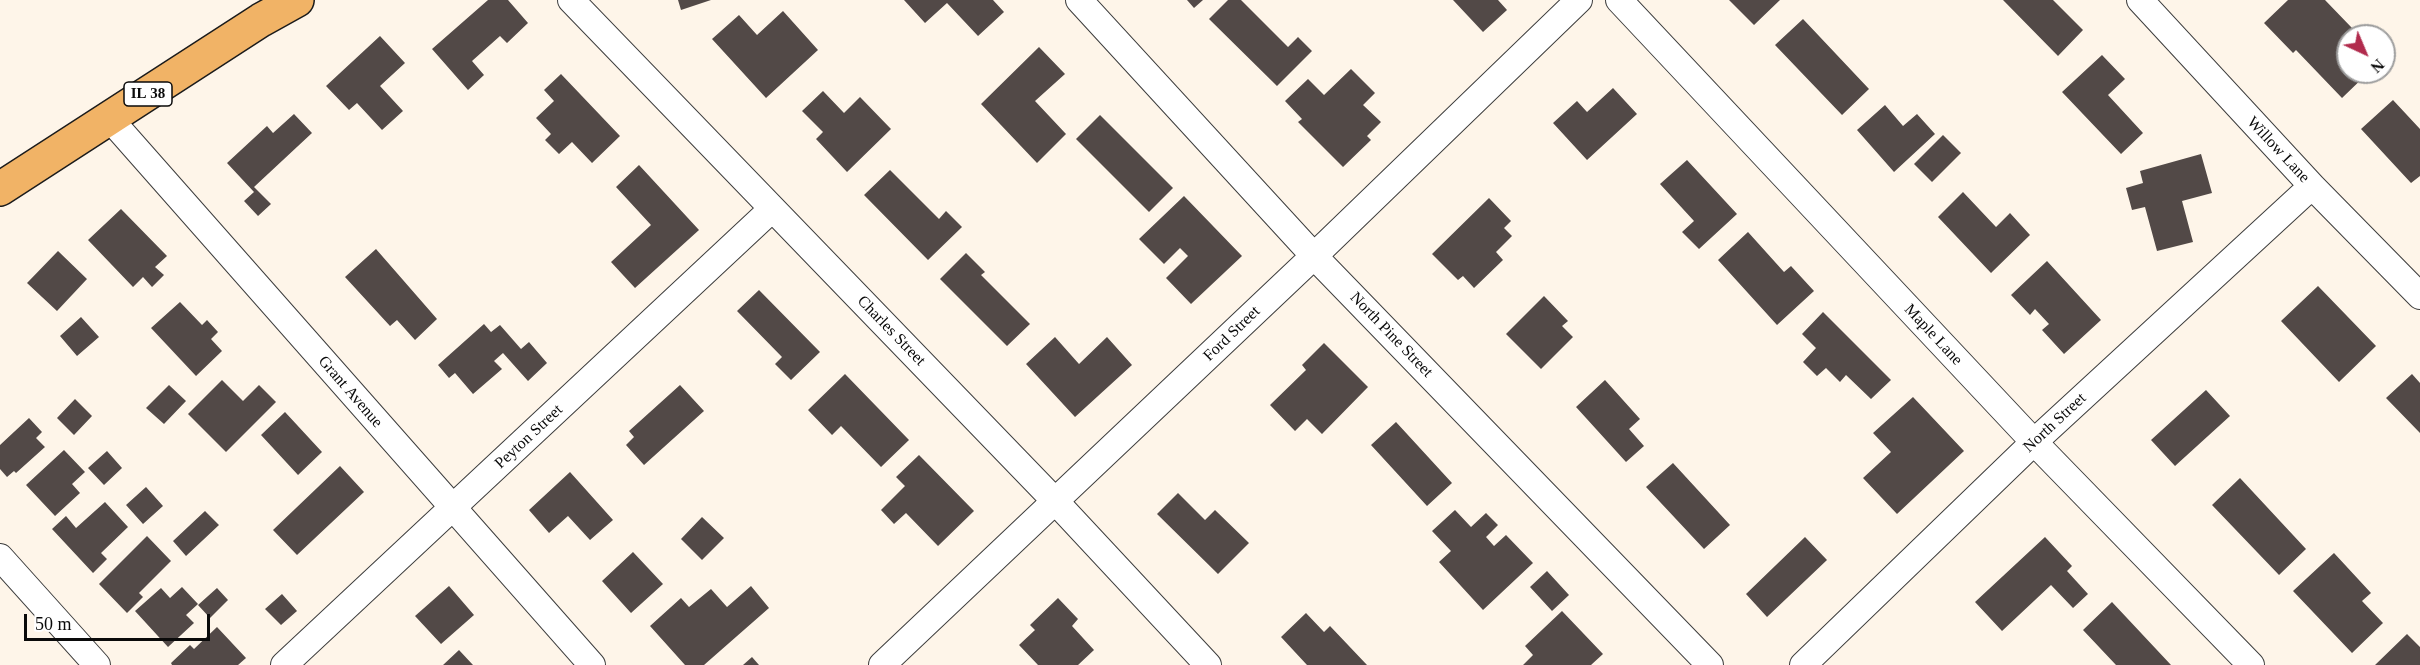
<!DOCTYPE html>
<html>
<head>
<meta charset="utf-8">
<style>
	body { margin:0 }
	#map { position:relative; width:2420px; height:665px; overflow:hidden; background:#fef5e9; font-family:Georgia,serif }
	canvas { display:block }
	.north { position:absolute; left:2336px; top:24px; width:60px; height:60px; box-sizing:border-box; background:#fff; border:2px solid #9d9d9d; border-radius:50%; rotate:136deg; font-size:16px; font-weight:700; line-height:24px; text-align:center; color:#0a0a0a }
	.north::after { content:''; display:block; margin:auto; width:21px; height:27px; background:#b12b4d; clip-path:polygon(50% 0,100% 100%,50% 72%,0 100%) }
	.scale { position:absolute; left:24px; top:614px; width:186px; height:27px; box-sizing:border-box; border:3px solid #0a0a0a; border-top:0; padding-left:8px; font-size:18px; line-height:21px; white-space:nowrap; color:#0a0a0a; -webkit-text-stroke:4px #fff; paint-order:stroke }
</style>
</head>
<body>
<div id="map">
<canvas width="2420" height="665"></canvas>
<div class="north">N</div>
<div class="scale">50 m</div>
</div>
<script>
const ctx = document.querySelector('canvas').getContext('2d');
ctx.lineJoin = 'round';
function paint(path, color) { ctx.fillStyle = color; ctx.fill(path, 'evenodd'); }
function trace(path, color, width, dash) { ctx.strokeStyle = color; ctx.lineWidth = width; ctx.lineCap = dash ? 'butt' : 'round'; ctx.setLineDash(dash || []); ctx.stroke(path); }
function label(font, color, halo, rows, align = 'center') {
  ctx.font = font + ' Georgia,serif'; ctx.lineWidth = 6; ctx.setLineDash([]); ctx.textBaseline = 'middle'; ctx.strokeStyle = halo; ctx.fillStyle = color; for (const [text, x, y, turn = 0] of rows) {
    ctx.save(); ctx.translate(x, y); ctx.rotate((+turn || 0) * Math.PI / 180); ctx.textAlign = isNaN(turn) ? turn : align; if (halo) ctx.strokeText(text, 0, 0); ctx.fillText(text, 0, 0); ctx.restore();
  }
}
const building = new Path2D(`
	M 488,0 L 508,0 L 528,23 L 507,43 L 500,36 L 472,61 L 484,75 L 468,90 L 432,49 Z
	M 678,0 L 711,0 L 681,10 Z
	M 904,0 L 993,0 L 1004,12 L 978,36 L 947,3 L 925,23 Z
	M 1187,0 L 1203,0 L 1194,8 Z
	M 1228,0 L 1241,0 L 1288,47 L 1298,37 L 1312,51 L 1277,86 L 1209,19 Z
	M 1453,0 L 1498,0 L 1507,10 L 1483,32 Z
	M 1729,0 L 1780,0 L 1754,25 Z
	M 2003,0 L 2053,0 L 2083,30 L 2058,56 Z
	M 2288,0 L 2325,0 L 2352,28 L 2345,35 L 2348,38 L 2348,72 L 2369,72 L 2342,98 L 2296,50 L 2293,53 L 2264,23 Z
	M 783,11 L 818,50 L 766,98 L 712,39 L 739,15 L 757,35 Z
	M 1803,19 L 1869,89 L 1842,115 L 1775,45 Z
	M 380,36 L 405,63 L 380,86 L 403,111 L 382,130 L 357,103 L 349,110 L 326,86 Z
	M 1039,47 L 1065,74 L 1035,101 L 1066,134 L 1037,163 L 981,104 Z
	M 2102,55 L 2125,79 L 2108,95 L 2143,133 L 2121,154 L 2062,92 Z
	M 1351,69 L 1375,93 L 1363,105 L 1381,122 L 1367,136 L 1371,140 L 1343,167 L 1298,122 L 1302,119 L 1285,101 L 1308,79 L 1324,95 Z
	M 561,74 L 620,136 L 592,163 L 572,142 L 559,154 L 545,140 L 551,134 L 536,118 L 554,101 L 544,90 Z
	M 1613,88 L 1637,114 L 1587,160 L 1553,123 L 1577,101 L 1587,112 Z
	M 823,91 L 844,113 L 860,97 L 891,129 L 847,172 L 816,139 L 823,132 L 802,111 Z
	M 2393,100 L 2420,129 L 2420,176 L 2411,183 L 2361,129 Z
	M 1885,105 L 1903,126 L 1917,114 L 1935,134 L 1894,172 L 1857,130 Z
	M 294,114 L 312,133 L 254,187 L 271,204 L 258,216 L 244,201 L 254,192 L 227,163 L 267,126 L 273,133 Z
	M 1100,115 L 1173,188 L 1149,212 L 1076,139 Z
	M 1943,135 L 1961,153 L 1932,182 L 1914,164 Z
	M 2201,154 L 2212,193 L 2182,201 L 2193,242 L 2157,251 L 2145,207 L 2132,210 L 2126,188 L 2143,183 L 2140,171 Z
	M 1687,160 L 1737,214 L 1699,249 L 1682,232 L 1694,221 L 1660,184 Z
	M 639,165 L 699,230 L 635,288 L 611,262 L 651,225 L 616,187 Z
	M 890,170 L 939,219 L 946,211 L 962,227 L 928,260 L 864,195 Z
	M 1963,192 L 1996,227 L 2010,213 L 2030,235 L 1991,273 L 1938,217 Z
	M 1184,196 L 1242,256 L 1191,304 L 1166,278 L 1188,256 L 1180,248 L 1164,264 L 1139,239 Z
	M 1489,198 L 1511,221 L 1504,228 L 1512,236 L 1496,252 L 1503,260 L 1474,288 L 1463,276 L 1458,280 L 1432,254 Z
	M 121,209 L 167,256 L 155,267 L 164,275 L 152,287 L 143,277 L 133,287 L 88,240 Z
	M 1748,232 L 1784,272 L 1791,266 L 1814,291 L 1777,325 L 1718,260 Z
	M 376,249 L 437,319 L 415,340 L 397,320 L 390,326 L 345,277 Z
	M 58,251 L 87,279 L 57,311 L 27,283 Z
	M 966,253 L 985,272 L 981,275 L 1030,324 L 1007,346 L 940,279 Z
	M 2047,261 L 2101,320 L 2064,354 L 2042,330 L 2049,324 L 2035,309 L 2030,315 L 2011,295 Z
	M 2318,286 L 2376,346 L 2339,382 L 2281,321 Z
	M 759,290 L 820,352 L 791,380 L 775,364 L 782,357 L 737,311 Z
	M 1544,296 L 1568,321 L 1562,326 L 1573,337 L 1541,369 L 1506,334 Z
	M 180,302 L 202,325 L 207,320 L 218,332 L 211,339 L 222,351 L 196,376 L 151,328 Z
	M 1823,312 L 1891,380 L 1871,399 L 1846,375 L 1840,382 L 1826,368 L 1817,376 L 1803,362 L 1816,348 L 1802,334 Z
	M 81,317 L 99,337 L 77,356 L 60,336 Z
	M 484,324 L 491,332 L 500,325 L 521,349 L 529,342 L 547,363 L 528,381 L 503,353 L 494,361 L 502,369 L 473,394 L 455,373 L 449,378 L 438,365 Z
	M 1055,337 L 1079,364 L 1107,337 L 1132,365 L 1075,417 L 1026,364 Z
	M 1324,343 L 1368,387 L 1322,434 L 1307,419 L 1295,431 L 1270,405 L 1306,370 L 1302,365 Z
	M 845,374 L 909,440 L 881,467 L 841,426 L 832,435 L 808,410 Z
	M 2412,374 L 2420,383 L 2420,433 L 2386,398 Z
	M 222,380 L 243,401 L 259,385 L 276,402 L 226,452 L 188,414 Z
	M 1605,380 L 1640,419 L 1629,429 L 1644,446 L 1626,462 L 1576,407 Z
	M 169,385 L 186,401 L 164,424 L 146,408 Z
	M 680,385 L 704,411 L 644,465 L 626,445 L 634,437 L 629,431 Z
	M 2206,390 L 2230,416 L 2175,466 L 2151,440 Z
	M 1913,397 L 1964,451 L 1897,514 L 1863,478 L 1891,452 L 1873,433 Z
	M 75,399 L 92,416 L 74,435 L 57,418 Z
	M 285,412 L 322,452 L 298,475 L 261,435 Z
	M 29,418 L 42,432 L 36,438 L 45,447 L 16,473 L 14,471 L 7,477 L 0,469 L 0,445 Z
	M 1396,422 L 1452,483 L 1427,506 L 1371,445 Z
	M 64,450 L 85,472 L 72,484 L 80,493 L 55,516 L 26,485 Z
	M 107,451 L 122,468 L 104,485 L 88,468 Z
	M 919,455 L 974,511 L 938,546 L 906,513 L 894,524 L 881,510 L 905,486 L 896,477 Z
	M 1673,463 L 1730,525 L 1704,549 L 1646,487 Z
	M 340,466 L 364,492 L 297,555 L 273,530 Z
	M 570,472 L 613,520 L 590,540 L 568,516 L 549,533 L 529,510 Z
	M 2240,478 L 2306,549 L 2279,575 L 2212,505 Z
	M 146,487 L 163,506 L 143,524 L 126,505 Z
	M 1178,493 L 1205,520 L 1215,510 L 1249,543 L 1218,574 L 1157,514 Z
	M 105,502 L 128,527 L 101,553 L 107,559 L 93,573 L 52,529 L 66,516 L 76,528 Z
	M 1455,510 L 1471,527 L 1486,513 L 1498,525 L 1486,537 L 1494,546 L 1506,535 L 1533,563 L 1483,610 L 1439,562 L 1451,551 L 1432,531 Z
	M 205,511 L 219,525 L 186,556 L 173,541 Z
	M 702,517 L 724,538 L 702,560 L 681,539 Z
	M 147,536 L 171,561 L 139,593 L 143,597 L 127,613 L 99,584 Z
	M 1805,537 L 1827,560 L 1767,617 L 1746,594 Z
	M 2045,537 L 2072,566 L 2067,571 L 2088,594 L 2073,608 L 2051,585 L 2002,631 L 1975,602 Z
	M 633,552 L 663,584 L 631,613 L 602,581 Z
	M 2334,553 L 2371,593 L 2362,601 L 2383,623 L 2352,653 L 2293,591 Z
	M 1547,571 L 1569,595 L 1552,611 L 1530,587 Z
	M 449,586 L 474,615 L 441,644 L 415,616 Z
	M 751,586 L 769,608 L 704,665 L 685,665 L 650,626 L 681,598 L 689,607 L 711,589 L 727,607 Z
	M 182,587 L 198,604 L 186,615 L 194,623 L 168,647 L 135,611 L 161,588 L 170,598 Z
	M 217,588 L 228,600 L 210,618 L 198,605 Z
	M 282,594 L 297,611 L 281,625 L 265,609 Z
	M 1058,598 L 1078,619 L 1072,626 L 1094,650 L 1078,665 L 1038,665 L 1019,645 L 1035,630 L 1030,625 Z
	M 2112,602 L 2171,665 L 2116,665 L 2083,630 Z
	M 1562,611 L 1603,654 L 1591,665 L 1523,665 L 1533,655 L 1525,646 Z
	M 1306,613 L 1324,632 L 1330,626 L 1367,665 L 1307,665 L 1281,637 Z
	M 217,627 L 246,658 L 238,665 L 172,665 L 171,663 L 190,645 L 194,649 Z
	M 2407,634 L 2420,647 L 2420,665 L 2375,665 Z
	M 459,650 L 473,665 L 443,665 Z
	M 752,657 L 759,665 L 743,665 Z`);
const minor = new Path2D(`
	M 571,0 L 1056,502 L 1208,665
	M 1079,0 L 1314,256 L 1710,665
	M 1619,0 L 2034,442 L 2251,665
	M 2140,0 L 2312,186 L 2420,296
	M 110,119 L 592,665
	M 0,557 L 97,665
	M 284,665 L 772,209
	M 882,665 L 1314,256 L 1579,0
	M 1803,665 L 2034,442 L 2312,186`);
const major = new Path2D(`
	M 0,189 L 261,20 L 297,0`);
const shields = [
	[148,94,48]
];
const shieldNames = [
	["IL 38",148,94]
];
const streetNames = [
	["Willow Lane",2278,150,47],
	["Charles Street",891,331,46],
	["Ford Street",1232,334,-44],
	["North Pine Street",1391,335,46],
	["Maple Lane",1933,335,47],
	["Grant Avenue",350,392,49],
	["North Street",2055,423,-43],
	["Peyton Street",529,437,-43]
];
paint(building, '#524947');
trace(minor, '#3d3d3d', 28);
trace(major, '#1b1b1b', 36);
trace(minor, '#fff', 26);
trace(major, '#f1b366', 33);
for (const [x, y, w] of shields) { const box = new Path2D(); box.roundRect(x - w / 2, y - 12, w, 24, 4.5); ctx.fillStyle = '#fff'; ctx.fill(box); trace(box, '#0a0a0a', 1.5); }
label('bold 15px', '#0a0a0a', null, shieldNames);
label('16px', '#0a0a0a', '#fff', streetNames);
</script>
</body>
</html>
